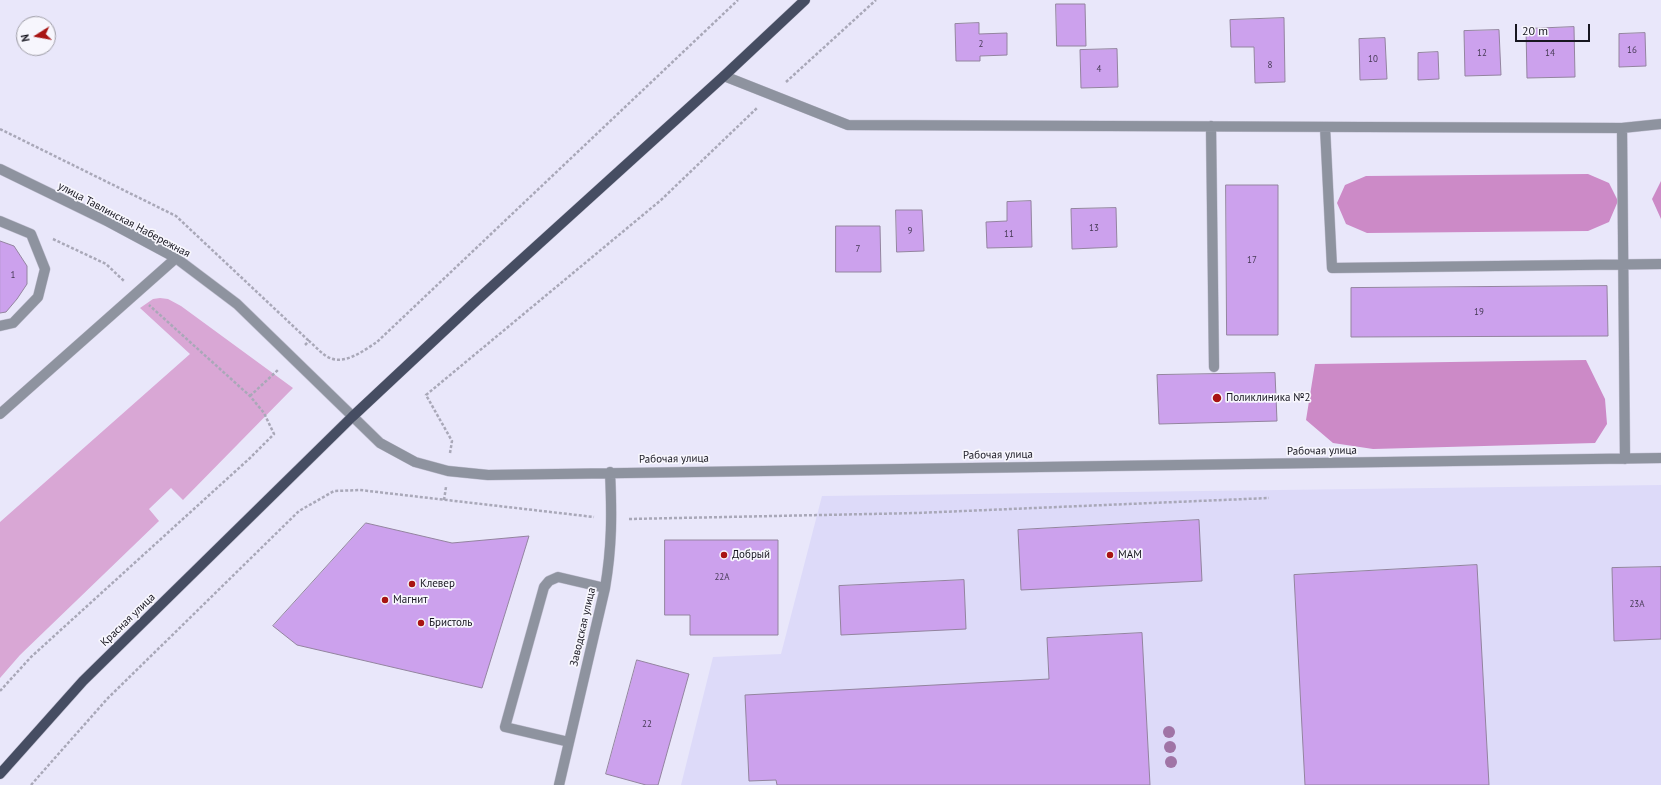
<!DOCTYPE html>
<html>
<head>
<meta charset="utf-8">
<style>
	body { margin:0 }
	#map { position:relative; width:1661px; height:785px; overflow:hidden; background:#e9e7fa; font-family:"PT Sans",sans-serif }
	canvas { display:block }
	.north { position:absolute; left:16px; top:16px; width:40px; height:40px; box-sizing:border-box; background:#f7f6fd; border:1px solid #9d9ca5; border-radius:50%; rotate:259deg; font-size:11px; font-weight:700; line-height:16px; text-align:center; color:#171620 }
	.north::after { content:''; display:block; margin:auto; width:14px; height:18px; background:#a81413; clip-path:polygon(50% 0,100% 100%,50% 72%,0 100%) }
	.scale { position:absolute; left:1515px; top:24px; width:75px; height:18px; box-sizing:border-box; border:2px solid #171620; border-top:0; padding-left:5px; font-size:12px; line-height:14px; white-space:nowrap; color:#171620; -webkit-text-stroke:3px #f7f6fd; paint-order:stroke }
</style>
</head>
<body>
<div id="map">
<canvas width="1661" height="785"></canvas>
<div class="north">N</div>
<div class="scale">20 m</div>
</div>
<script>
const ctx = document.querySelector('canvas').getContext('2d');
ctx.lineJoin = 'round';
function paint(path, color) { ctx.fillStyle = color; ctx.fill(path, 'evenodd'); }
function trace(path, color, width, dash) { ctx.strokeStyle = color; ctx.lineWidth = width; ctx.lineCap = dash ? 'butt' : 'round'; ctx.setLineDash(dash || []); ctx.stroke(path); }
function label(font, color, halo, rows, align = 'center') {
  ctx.font = font + ' "PT Sans",sans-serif'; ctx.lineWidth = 3.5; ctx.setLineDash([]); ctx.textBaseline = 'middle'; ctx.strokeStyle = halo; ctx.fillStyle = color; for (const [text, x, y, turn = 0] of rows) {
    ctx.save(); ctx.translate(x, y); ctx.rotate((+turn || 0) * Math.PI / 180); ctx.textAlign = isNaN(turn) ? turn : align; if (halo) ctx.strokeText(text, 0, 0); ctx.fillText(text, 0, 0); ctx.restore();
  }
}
const built = new Path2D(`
	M 1661,485 L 1661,785 L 681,785 L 713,657 L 781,654 L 822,496 Z`);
const green = new Path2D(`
	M 160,298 L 168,299 L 181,306 L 293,388 L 183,500 L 171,488 L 149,509 L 159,521 L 20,655 L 0,678 L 0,522 L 190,354 L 140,308 L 153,299 Z`);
const forest = new Path2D(`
	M 1588,174 L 1609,183 L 1618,201 L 1609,222 L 1588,231 L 1367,233 L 1346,224 L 1337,203 L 1345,185 L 1366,176 Z
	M 1661,181 L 1661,219 L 1652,199 Z
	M 1586,360 L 1605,399 L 1607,424 L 1595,443 L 1373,449 L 1333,443 L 1306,420 L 1315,364 Z`);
const building = new Path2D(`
	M 1056,4 L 1085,4 L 1086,46 L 1057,46 Z
	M 1284,18 L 1285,82 L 1255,83 L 1254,47 L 1231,47 L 1230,20 Z
	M 979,23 L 979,34 L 1007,33 L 1007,55 L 980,56 L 980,61 L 956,61 L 955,24 Z
	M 1574,27 L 1575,77 L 1527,78 L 1526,29 Z
	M 1499,30 L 1501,75 L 1465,76 L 1464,31 Z
	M 1645,33 L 1646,66 L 1619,67 L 1619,34 Z
	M 1385,38 L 1387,79 L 1360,80 L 1359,39 Z
	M 1117,49 L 1118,87 L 1081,88 L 1080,50 Z
	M 1438,52 L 1439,79 L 1418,80 L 1418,53 Z
	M 1226,185 L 1278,185 L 1278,335 L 1227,335 Z
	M 1031,201 L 1032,247 L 987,248 L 986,222 L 1007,221 L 1007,202 Z
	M 1116,208 L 1117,247 L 1072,249 L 1071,209 Z
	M 896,210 L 922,210 L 924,251 L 897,252 Z
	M 836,226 L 880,226 L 881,272 L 836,272 Z
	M 0,241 L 14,246 L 27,266 L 27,284 L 17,299 L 6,312 L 0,313 Z
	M 1607,286 L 1608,336 L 1351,337 L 1351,288 Z
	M 1275,373 L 1277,421 L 1159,424 L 1157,375 Z
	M 1199,520 L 1202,581 L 1021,590 L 1018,530 Z
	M 366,523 L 452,543 L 529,536 L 482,688 L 297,645 L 273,626 Z
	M 665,540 L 778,540 L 778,635 L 690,635 L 690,615 L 665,615 Z
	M 1477,565 L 1489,785 L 1305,785 L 1294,575 Z
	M 1661,567 L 1661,639 L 1614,641 L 1612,568 Z
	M 964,580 L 966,629 L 841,635 L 839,586 Z
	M 1142,633 L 1150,785 L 777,785 L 776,780 L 749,781 L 745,695 L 1049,679 L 1047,638 Z
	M 637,660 L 689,674 L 658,785 L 646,785 L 606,774 Z`);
const path = new Path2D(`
	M 786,82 L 876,0
	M 0,129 L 176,216 L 309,341
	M 53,239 L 106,264 L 124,281
	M 305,345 L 309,341 C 315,346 320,352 326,356 C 343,367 363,351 377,342 L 738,0
	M 250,396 L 279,369
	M 450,453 L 452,441 L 426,395 L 661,200 L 757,108
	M 444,500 L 446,487
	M 629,519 L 917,513 L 1269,498
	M 0,691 L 31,657 L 250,458 L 274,434 L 264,413 L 250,396 L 149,305
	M 31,785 L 107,699 L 299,511 L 334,491 L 360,490 L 594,517`);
const minor = new Path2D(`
	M 724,76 L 848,125 L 1622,128 L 1661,124
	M 1211,126 L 1214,367
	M 1325,127 L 1332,268 L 1661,264
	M 1622,128 L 1625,459
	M 0,169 L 107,221 L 176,258 L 237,304 L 380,443 L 415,462 L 448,471 L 488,475 L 1661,458
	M 0,221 L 31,234 L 45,269 L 38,297 L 13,323 L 0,326
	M 0,414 L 176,258
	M 569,742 L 505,727 L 544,587 L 549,581 L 558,577 L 605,588
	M 559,785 L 605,588 C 612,547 612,514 610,472`);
const major = new Path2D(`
	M 0,774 L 83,681 L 352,417 L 477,300 L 724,76 L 805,0`);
const trees = [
	[1169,732],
	[1170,747],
	[1171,762]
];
const markers = [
	[1217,398,5,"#a81413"],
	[724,555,4,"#a81413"],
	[1110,555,4,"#a81413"],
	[412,584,4,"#a81413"],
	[385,600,4,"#a81413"],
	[421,623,4,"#a81413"]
];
const numberNames = [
	["2",981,44],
	["16",1632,50],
	["12",1482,53],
	["14",1550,53],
	["10",1373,59],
	["8",1270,65],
	["4",1099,69],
	["13",1094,228],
	["9",910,231],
	["11",1009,234],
	["7",858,249],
	["17",1252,260],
	["1",13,275],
	["19",1479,312],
	["22А",722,577],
	["23А",1637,604],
	["22",647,724]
];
const streetNames = [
	["улица Тавлинская Набережная",124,220,28],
	["Рабочая улица",1322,451,-1],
	["Рабочая улица",998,455,-1],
	["Рабочая улица",674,459,-1],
	["Красная улица",128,620,-44],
	["Заводская улица",583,627,-77]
];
const poiNames = [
	["Поликлиника №2",1226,398],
	["Добрый",732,555],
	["МАМ",1118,555],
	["Клевер",420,584],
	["Магнит",393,600],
	["Бристоль",429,623]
];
paint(built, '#dddaf9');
paint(green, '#d9a7d5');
paint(forest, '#cc8ac7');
paint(building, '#cca1ed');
trace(building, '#93849f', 1);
trace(minor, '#c3c1d3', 11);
trace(major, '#c3c1d3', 11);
trace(path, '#a9a8b8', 2.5, [3, 2]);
trace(minor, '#8e939f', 10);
trace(major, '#464d62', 10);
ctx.fillStyle = '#a074a6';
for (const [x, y] of trees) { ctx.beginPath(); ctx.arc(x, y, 6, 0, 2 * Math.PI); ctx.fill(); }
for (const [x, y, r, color] of markers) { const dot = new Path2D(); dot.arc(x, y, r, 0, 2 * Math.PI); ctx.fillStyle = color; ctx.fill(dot); trace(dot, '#f7f6fd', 1.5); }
label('9px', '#443953', null, numberNames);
label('11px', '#171620', '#f7f6fd', streetNames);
label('11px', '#171620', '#f7f6fd', poiNames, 'left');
</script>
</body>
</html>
